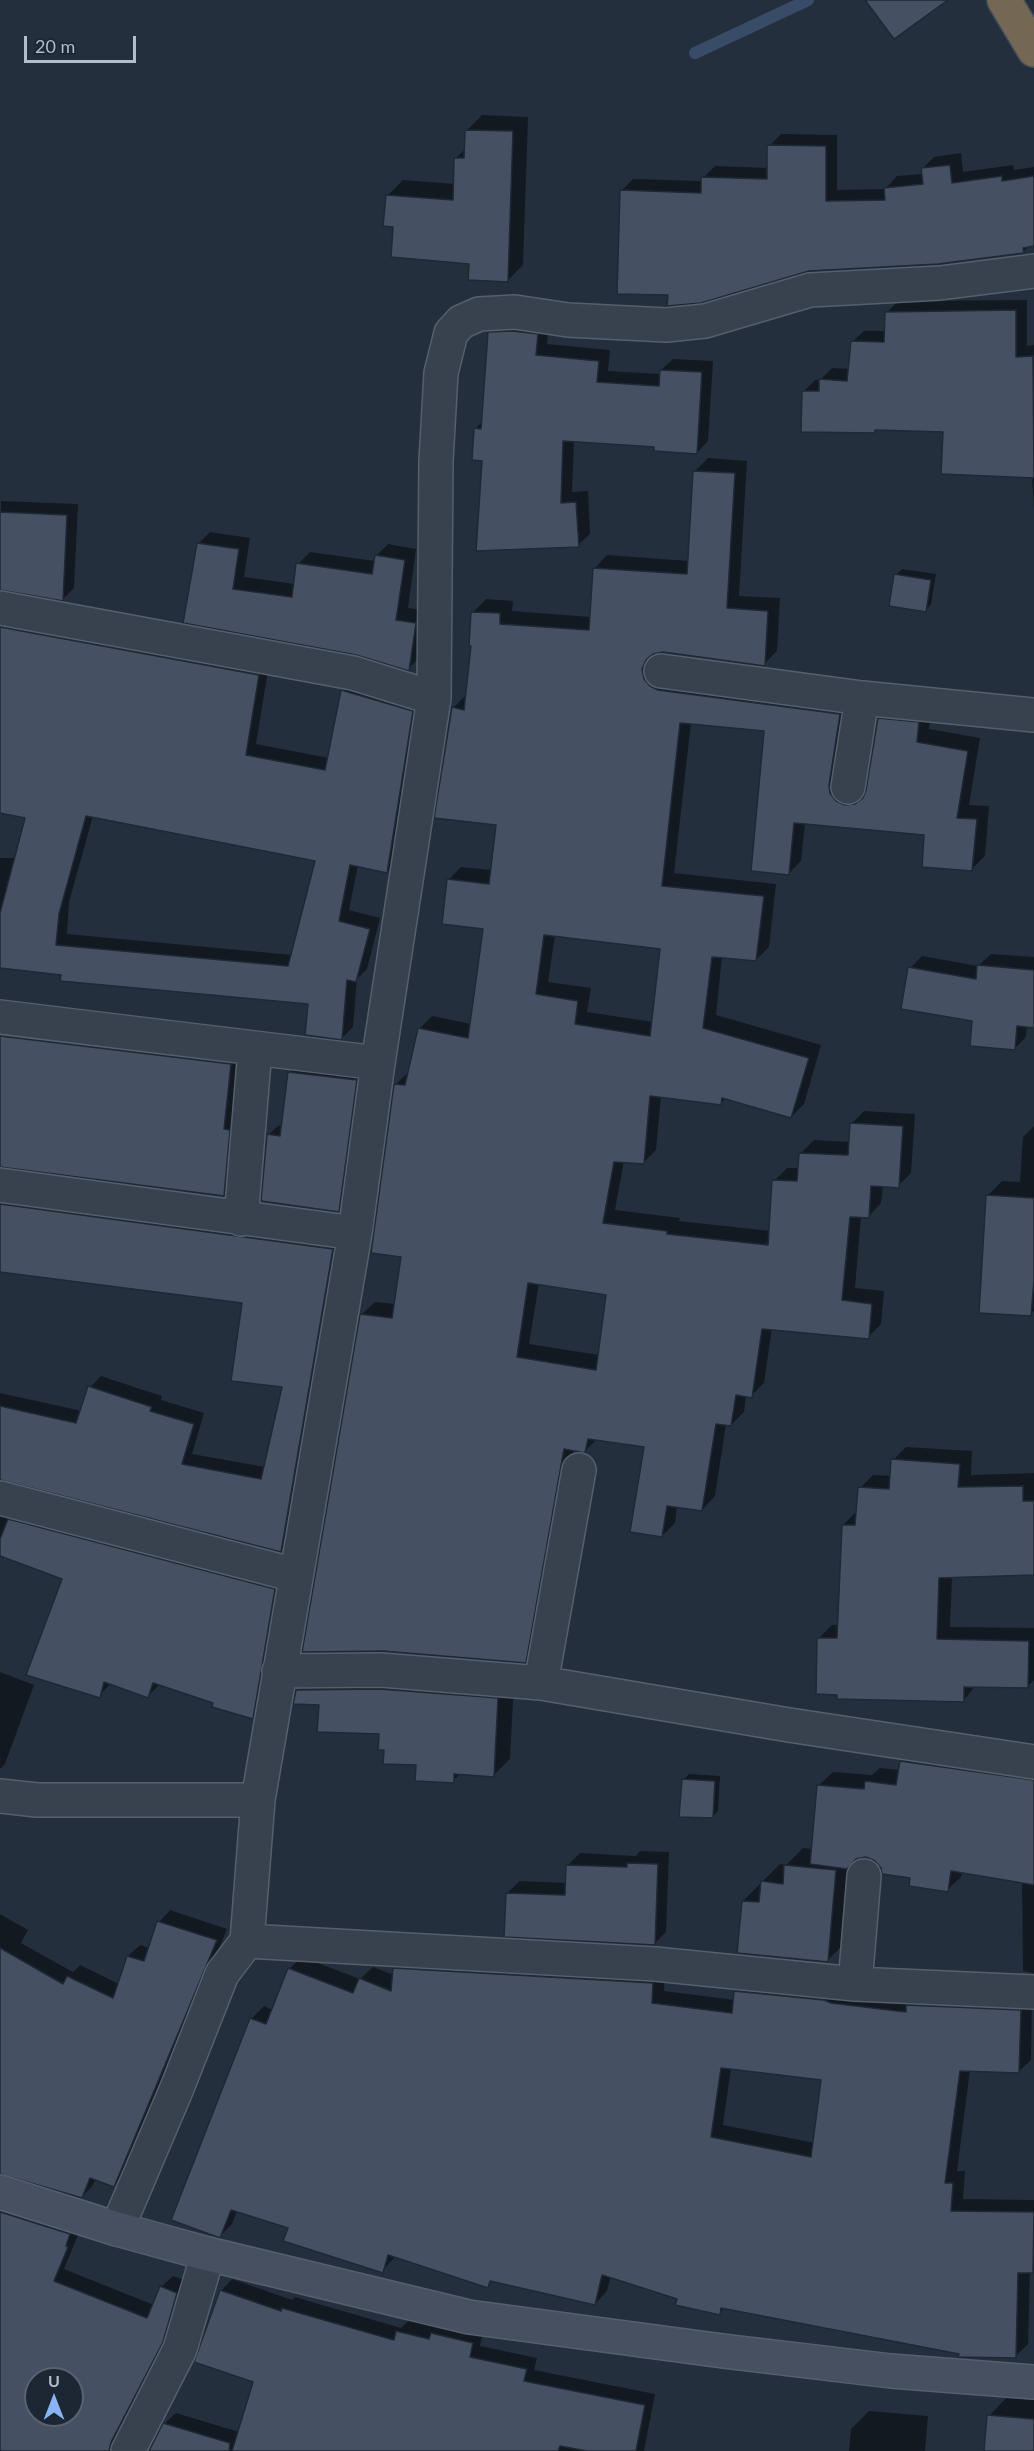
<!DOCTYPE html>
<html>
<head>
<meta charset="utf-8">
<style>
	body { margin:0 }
	#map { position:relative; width:1034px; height:2451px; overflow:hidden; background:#242f3e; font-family:Lato,sans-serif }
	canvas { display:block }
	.north { position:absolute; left:24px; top:2367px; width:60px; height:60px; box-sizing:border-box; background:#1d2633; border:2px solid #59626f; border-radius:50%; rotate:0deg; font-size:16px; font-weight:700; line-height:24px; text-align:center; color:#b4bcc9 }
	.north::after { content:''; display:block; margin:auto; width:21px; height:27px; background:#8ab4f8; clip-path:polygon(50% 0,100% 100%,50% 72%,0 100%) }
	.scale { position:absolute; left:24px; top:36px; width:112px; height:27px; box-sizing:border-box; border:3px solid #b4bcc9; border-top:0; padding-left:8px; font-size:18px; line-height:21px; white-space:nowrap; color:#b4bcc9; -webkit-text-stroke:4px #1d2633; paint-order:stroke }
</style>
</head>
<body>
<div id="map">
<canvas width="1034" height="2451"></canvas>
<div class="north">U</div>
<div class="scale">20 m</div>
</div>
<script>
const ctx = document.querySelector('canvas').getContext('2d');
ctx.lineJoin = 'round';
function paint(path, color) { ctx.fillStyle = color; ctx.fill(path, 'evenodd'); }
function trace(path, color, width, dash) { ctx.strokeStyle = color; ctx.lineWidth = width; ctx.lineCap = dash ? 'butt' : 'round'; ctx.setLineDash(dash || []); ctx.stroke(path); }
const shadow = new Path2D(`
	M 482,115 L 528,117 L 523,265 L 508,280 L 395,225 L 387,196 L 403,180 L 455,184 L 456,158 L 466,148 L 466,131 Z
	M 781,134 L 837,135 L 837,190 L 885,189 L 897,176 L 923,174 L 922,169 L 934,157 L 961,153 L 963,172 L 1013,165 L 1014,170 L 1034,167 L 1034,245 L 1030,245 L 1023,252 L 808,270 L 670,294 L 621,191 L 633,179 L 703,181 L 703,178 L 715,166 L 768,168 L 769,146 Z
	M 1027,300 L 1027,346 L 1034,345 L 1034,510 L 1032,476 L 944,430 L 878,428 L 875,432 L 804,391 L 815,380 L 820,380 L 832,368 L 850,369 L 852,342 L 864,331 L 885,331 L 886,313 L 898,301 Z
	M 501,321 L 549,323 L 547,344 L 610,350 L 608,371 L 661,374 L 661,370 L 673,359 L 713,361 L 708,441 L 697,453 L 656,445 L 574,440 L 572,492 L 588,491 L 590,534 L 578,545 L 484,460 L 475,429 L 483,421 L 489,333 Z
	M 708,458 L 747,461 L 739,596 L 780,598 L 777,651 L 764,664 L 663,651 L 656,652 L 657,665 L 853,701 L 858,793 L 867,792 L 879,719 L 892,706 L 931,710 L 929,729 L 980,738 L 969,805 L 989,806 L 985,856 L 972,869 L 926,834 L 805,823 L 801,861 L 788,874 L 766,729 L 691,723 L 674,873 L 776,884 L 769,947 L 756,960 L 722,957 L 716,1015 L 821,1045 L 804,1104 L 791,1117 L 726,1098 L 720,1104 L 661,1096 L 656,1150 L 643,1163 L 624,1161 L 615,1210 L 680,1218 L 679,1221 L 771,1231 L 774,1181 L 787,1168 L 800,1168 L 801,1153 L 814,1140 L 850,1142 L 851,1124 L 864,1111 L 915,1114 L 911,1173 L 898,1186 L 883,1185 L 881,1203 L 868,1217 L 861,1216 L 855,1288 L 884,1291 L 881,1324 L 868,1337 L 772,1328 L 764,1383 L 751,1396 L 746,1395 L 744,1412 L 731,1425 L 726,1424 L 715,1496 L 702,1510 L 677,1506 L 675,1523 L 662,1536 L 646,1445 L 597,1439 L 585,1451 L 574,1449 L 538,1648 L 525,1661 L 361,1315 L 375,1302 L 396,1304 L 403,1256 L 395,1085 L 409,1072 L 419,1029 L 432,1016 L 471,1024 L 484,927 L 448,880 L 461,867 L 492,870 L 498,824 L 453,708 L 466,695 L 473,645 L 473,612 L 486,599 L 513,601 L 512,611 L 591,617 L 594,569 L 607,555 L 689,561 L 695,471 ZM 555,935 L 662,947 L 653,1022 L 587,1012 L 591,988 L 548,982 ZM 539,1283 L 608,1293 L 599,1355 L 529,1344 Z
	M 1,501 L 78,504 L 74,588 L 63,599 L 0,588 Z
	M 210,532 L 250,538 L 244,577 L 295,584 L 298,564 L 310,552 L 375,561 L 376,556 L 388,544 L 416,549 L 408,608 L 427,611 L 420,657 L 408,669 L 357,653 L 185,621 L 198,544 Z
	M 902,569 L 936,574 L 931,604 L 926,610 L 896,575 Z
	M 0,612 L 269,664 L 256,744 L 329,758 L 343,691 L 354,680 L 423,700 L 398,861 L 387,872 L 358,865 L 349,910 L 380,918 L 367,969 L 357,979 L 353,1027 L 342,1038 L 310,1003 L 62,974 L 0,968 L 0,858 L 16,858 L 27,817 L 0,811 ZM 93,816 L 317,860 L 293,955 L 67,934 L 69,902 Z
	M 991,954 L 1034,957 L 1034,1026 L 1027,1026 L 1026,1037 L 1014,1049 L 974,1020 L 910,968 L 922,956 L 978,966 Z
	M 0,1020 L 241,1053 L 235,1184 L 224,1195 L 0,1165 Z
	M 298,1064 L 365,1071 L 348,1201 L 338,1210 L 268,1135 L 278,1126 L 283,1126 L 289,1073 Z
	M 1034,1126 L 1034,1311 L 1031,1314 L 987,1196 L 1002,1181 L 1020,1182 L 1023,1137 Z
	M 0,1189 L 343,1238 L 292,1539 L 281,1550 L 0,1478 L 0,1393 L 82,1411 L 90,1387 L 101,1376 L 162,1396 L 161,1400 L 204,1413 L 192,1454 L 265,1467 L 283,1386 L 244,1301 L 0,1271 Z
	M 906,1447 L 972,1451 L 971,1475 L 1034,1473 L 1034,1574 L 952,1576 L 950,1627 L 1034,1628 L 1034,1680 L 1028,1686 L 976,1685 L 963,1701 L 819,1638 L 832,1625 L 839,1625 L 843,1525 L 856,1512 L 860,1488 L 873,1475 L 892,1476 L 893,1460 Z
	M 0,1502 L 285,1578 L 263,1707 L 252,1718 L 215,1702 L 159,1685 L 148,1696 L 111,1683 L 99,1696 L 64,1578 L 0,1556 Z
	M 0,1672 L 34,1685 L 5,1764 L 0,1769 Z
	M 314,1674 L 514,1682 L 510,1759 L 494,1775 L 461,1773 L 453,1781 L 386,1749 L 380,1732 L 297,1690 Z
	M 915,1748 L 1034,1766 L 1034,1973 L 1023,1971 L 1022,1882 L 962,1871 L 961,1877 L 947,1890 L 882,1867 L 876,1860 L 866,1856 L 857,1858 L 852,1862 L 845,1943 L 827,1961 L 743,1901 L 780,1864 L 786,1865 L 803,1848 L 813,1849 L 819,1785 L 833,1772 L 872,1775 L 880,1768 L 900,1770 L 901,1761 Z
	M 689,1774 L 720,1776 L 718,1811 L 712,1817 L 683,1780 Z
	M 640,1851 L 669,1852 L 666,1932 L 654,1944 L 507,1893 L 520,1881 L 567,1883 L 568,1865 L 580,1853 L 636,1856 Z
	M 170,1910 L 227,1929 L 125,2174 L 114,2185 L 96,2178 L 93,2185 L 82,2197 L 0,2172 L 0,1914 L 28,1930 L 21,1943 L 73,1972 L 80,1965 L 119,1984 L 128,1956 L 140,1945 L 150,1948 L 159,1922 Z
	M 407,1956 L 665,1971 L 664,1991 L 735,2000 L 736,1991 L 748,1979 L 1032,1998 L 1031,2060 L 1018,2072 L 970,2070 L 957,2171 L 965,2171 L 963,2199 L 1034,2200 L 1034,2270 L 1030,2271 L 1028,2344 L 1016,2356 L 960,2353 L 725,2307 L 719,2314 L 611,2276 L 607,2291 L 595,2304 L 493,2280 L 488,2286 L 396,2256 L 382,2271 L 289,2227 L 237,2211 L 232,2224 L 220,2236 L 251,2019 L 264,2006 L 273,2010 L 289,1969 L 302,1957 L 360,1979 L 373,1967 L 394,1975 L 394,1969 ZM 731,2067 L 823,2079 L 815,2143 L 723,2125 Z
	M 0,2195 L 80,2223 L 76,2234 L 78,2235 L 64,2269 L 154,2305 L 161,2287 L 173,2276 L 188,2281 L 173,2329 L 124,2451 L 0,2451 ZM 36,2379 L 72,2379 L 72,2415 L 36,2415 Z
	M 232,2279 L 292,2300 L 295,2297 L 401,2328 L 409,2320 L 439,2328 L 443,2323 L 483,2332 L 480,2346 L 537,2358 L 534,2370 L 655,2394 L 644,2451 L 151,2451 L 164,2424 L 176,2413 L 239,2432 L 255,2381 L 221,2291 Z
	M 1006,2398 L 1034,2400 L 1034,2451 L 985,2451 L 989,2416 Z
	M 869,2411 L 928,2416 L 925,2451 L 849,2451 L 851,2429 Z`);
const stream = new Path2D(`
	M 695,53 L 808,0`);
const building = new Path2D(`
	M 865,0 L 948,0 L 894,39 Z
	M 465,130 L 513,131 L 508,282 L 468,280 L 469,264 L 391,257 L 393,227 L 383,226 L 386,195 L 453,200 L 454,158 L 464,158 Z
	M 767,145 L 826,146 L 826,201 L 885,200 L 884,188 L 923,184 L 921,168 L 950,165 L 952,183 L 1002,176 L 1002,181 L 1034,176 L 1034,246 L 1023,248 L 1024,253 L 938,264 L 809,271 L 701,303 L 667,306 L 668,295 L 617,294 L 620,190 L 701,193 L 701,177 L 767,179 Z
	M 1016,310 L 1016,357 L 1033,356 L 1034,478 L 941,474 L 943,432 L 875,430 L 875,433 L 801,432 L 802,391 L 819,391 L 819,379 L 847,381 L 851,341 L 884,342 L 885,312 Z
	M 512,331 L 538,334 L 536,355 L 599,361 L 597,382 L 659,386 L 660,370 L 702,372 L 697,454 L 654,451 L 654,447 L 563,441 L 561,503 L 576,502 L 579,547 L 476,551 L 482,461 L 472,460 L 474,428 L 481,429 L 488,332 Z
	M 693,471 L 735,473 L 727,608 L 768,611 L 765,666 L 663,652 L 653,654 L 646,660 L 642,669 L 644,679 L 650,686 L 658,690 L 840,714 L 829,785 L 830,793 L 836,801 L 845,805 L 855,804 L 863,798 L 866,790 L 878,718 L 919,722 L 917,742 L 968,751 L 957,818 L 977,819 L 972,871 L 922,867 L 924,835 L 794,823 L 789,875 L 751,871 L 764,731 L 680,723 L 662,886 L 764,896 L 756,961 L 712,957 L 703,1028 L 809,1058 L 791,1118 L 722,1098 L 721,1105 L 650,1096 L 644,1164 L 614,1162 L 603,1223 L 667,1231 L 667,1234 L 768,1245 L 772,1180 L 797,1181 L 799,1153 L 848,1155 L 850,1123 L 903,1126 L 899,1188 L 871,1186 L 869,1218 L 850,1217 L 842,1300 L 872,1304 L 869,1339 L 762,1329 L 752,1398 L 736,1395 L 731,1426 L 716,1424 L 702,1511 L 667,1506 L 662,1537 L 630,1532 L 644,1447 L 588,1439 L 585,1453 L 564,1449 L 526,1663 L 383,1651 L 302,1652 L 360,1314 L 392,1318 L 401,1257 L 371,1253 L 394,1084 L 405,1085 L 418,1028 L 468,1038 L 483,929 L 442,924 L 447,879 L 489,884 L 496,825 L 434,818 L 452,707 L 464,710 L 471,646 L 469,646 L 471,612 L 500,613 L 500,624 L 589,630 L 593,568 L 687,574 ZM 544,935 L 660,949 L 650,1036 L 575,1024 L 578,1001 L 536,994 ZM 528,1283 L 606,1295 L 596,1370 L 517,1357 Z
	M 0,512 L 67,515 L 63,601 L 0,590 Z
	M 197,543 L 239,549 L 233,589 L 292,597 L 296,563 L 372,574 L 375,555 L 405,560 L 396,620 L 416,623 L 409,671 L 356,655 L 183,623 Z
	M 894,574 L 931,580 L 926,612 L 889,606 Z
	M 0,627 L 259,675 L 246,755 L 325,770 L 341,690 L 413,711 L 387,873 L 350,865 L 339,921 L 370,929 L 356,982 L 347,980 L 342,1040 L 305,1035 L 308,1004 L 60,981 L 61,975 L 0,968 L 0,913 L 25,818 L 0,813 ZM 86,816 L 315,861 L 288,966 L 56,945 L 59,914 Z
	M 977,965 L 1034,970 L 1034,1028 L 1017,1026 L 1015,1050 L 970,1046 L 972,1021 L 901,1009 L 908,967 L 976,979 Z
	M 0,1036 L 231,1064 L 224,1129 L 230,1130 L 224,1196 L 0,1167 Z
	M 288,1072 L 357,1080 L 339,1212 L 261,1201 L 267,1134 L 280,1136 Z
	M 986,1195 L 1034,1198 L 1034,1280 L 1031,1316 L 979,1313 Z
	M 0,1204 L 333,1249 L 281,1552 L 0,1480 L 0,1406 L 76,1423 L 88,1386 L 152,1407 L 150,1411 L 194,1424 L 182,1464 L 261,1479 L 282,1387 L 231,1381 L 242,1303 L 0,1272 Z
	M 891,1459 L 960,1464 L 958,1487 L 1023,1486 L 1023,1501 L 1034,1501 L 1034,1575 L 939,1578 L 937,1639 L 1029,1641 L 1028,1688 L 964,1687 L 964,1702 L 837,1699 L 837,1695 L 816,1694 L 817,1638 L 837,1638 L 842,1525 L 855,1525 L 858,1487 L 889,1489 Z
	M 8,1519 L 275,1589 L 253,1719 L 212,1707 L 213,1703 L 153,1683 L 148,1698 L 104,1682 L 100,1698 L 26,1675 L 62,1579 L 0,1556 L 0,1539 Z
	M 380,1689 L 498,1698 L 494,1777 L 454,1774 L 454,1783 L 415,1781 L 416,1765 L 383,1764 L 384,1750 L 378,1750 L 379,1734 L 317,1732 L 319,1705 L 293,1704 L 296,1690 Z
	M 900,1761 L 1034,1780 L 1034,1885 L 951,1871 L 948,1892 L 909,1886 L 910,1878 L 882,1874 L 881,1868 L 875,1861 L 866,1857 L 856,1859 L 847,1869 L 810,1864 L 817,1785 L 864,1789 L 865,1781 L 896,1785 Z
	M 682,1779 L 715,1781 L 713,1818 L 679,1817 Z
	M 627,1863 L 658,1864 L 655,1945 L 504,1937 L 506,1893 L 565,1895 L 566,1865 L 627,1867 Z
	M 784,1865 L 836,1870 L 828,1962 L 737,1953 L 742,1901 L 759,1902 L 761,1881 L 783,1884 Z
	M 157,1921 L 217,1940 L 114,2187 L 90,2178 L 82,2198 L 0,2174 L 0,1948 L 63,1984 L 67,1976 L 113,1998 L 127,1956 L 144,1961 Z
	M 288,1968 L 353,1993 L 359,1978 L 391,1991 L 393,1968 L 653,1983 L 652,2003 L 732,2013 L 734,1991 L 824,2000 L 831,2003 L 906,2012 L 906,2005 L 1021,2010 L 1019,2073 L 960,2071 L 945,2183 L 953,2183 L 951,2211 L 1034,2212 L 1033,2273 L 1018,2273 L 1016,2358 L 958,2357 L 959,2354 L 721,2308 L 720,2315 L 675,2305 L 677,2299 L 602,2275 L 595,2305 L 490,2281 L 488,2288 L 388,2255 L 383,2273 L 283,2241 L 288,2228 L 231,2210 L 220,2238 L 171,2220 L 250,2018 L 266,2024 ZM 721,2068 L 821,2080 L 811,2157 L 711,2137 Z
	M 0,2212 L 70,2234 L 66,2246 L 68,2247 L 54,2281 L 147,2318 L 160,2286 L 177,2293 L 163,2342 L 111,2442 L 109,2451 L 0,2451 ZM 36,2379 L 72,2379 L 72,2415 L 36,2415 Z
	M 220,2290 L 281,2311 L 282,2308 L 394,2340 L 396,2331 L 429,2339 L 431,2333 L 473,2343 L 470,2357 L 527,2369 L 524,2381 L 645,2405 L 636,2451 L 587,2451 L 560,2446 L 558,2451 L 232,2451 L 253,2382 L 194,2362 Z
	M 987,2415 L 1034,2419 L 1034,2451 L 984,2451 Z
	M 163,2423 L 230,2443 L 229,2451 L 149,2451 Z`);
const street = new Path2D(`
	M 0,608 L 353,673 L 434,698
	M 661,671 L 862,698 L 1034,715
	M 848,787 L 862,698
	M 0,1017 L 378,1063
	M 0,1185 L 355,1233
	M 241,1219 L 255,1049
	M 0,1498 L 295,1575
	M 279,1671 L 381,1670 L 541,1683 L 789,1725 L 1034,1762
	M 541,1683 L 579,1470
	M 0,1796 L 37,1800 L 258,1800
	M 247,1941 L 655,1964 L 855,1984 L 1034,1992
	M 855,1984 L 864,1876
	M 117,2229 L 177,2088 L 222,1974 L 247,1941 L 258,1800 L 355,1233 L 378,1063 L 434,698 L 436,461 L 441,373 L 451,333 L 461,322 L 479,314 L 515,312 L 568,320 L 666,325 L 705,321 L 810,290 L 940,283 L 1034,271
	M 128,2451 L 180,2349 L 208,2254`);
const secondary = new Path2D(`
	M 0,2192 L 117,2229 L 208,2254 L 469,2317 L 723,2351 L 891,2371 L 1034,2382`);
const highway = new Path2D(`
	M 1004,0 L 1034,50`);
paint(shadow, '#0007');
trace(stream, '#394c67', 12);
paint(building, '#455162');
trace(building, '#1f2835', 1.5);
trace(street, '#565f6c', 36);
trace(secondary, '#565f6c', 36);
trace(highway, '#434c59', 36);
trace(street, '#38414e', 33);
trace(secondary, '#465061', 33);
trace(highway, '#746855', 33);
</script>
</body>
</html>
